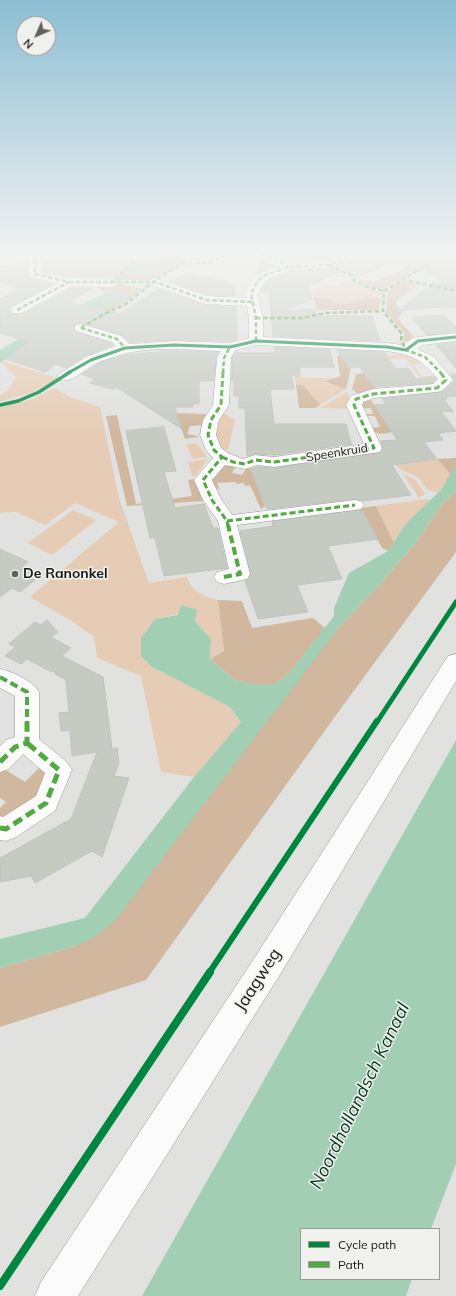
<!DOCTYPE html>
<html>
<head>
<meta charset="utf-8">
<style>
	body { margin:0 }
	#map { position:relative; width:456px; height:1296px; overflow:hidden; background:#e1e2e0; font-family:Mulish,sans-serif }
	canvas { display:block }
	.legend { position:absolute; left:300px; top:1228px; width:140px; height:52px; box-sizing:border-box; background:#f0f0ec; border:1px solid #9a9a97; margin:0; padding:5px 7px; list-style:none; font-size:12px; color:#191918 }
	.legend li { display:flex; align-items:center; gap:8px; height:20px }
	.legend b { width:20px; border:1px solid #9a9a97 }
	.north { position:absolute; left:16px; top:16px; width:40px; height:40px; box-sizing:border-box; background:#f0f0ec; border:1px solid #9a9a97; border-radius:50%; rotate:225deg; font-size:11px; font-weight:700; line-height:16px; text-align:center; color:#191918 }
	.north::after { content:''; display:block; margin:auto; width:14px; height:18px; background:#5f5f5e; clip-path:polygon(50% 0,100% 100%,50% 72%,0 100%) }
</style>
</head>
<body>
<div id="map">
<canvas width="456" height="1296"></canvas>
<ul class="legend">
<li><b style="height:5px;background:#00873e"></b>Cycle path</li>
<li><b style="height:5px;background:#52a942"></b>Path</li>
</ul>
<div class="north">N</div>
</div>
<script>
const ctx = document.querySelector('canvas').getContext('2d');
ctx.lineJoin = 'round';
function paint(path, color) { ctx.fillStyle = color; ctx.fill(path, 'evenodd'); }
function trace(path, color, width, dash) { ctx.strokeStyle = color; ctx.lineWidth = width; ctx.lineCap = dash ? 'butt' : 'round'; ctx.setLineDash(dash || []); ctx.stroke(path); }
function label(font, color, halo, rows, align = 'center') {
  ctx.font = font + ' Mulish,sans-serif'; ctx.lineWidth = 3; ctx.setLineDash([]); ctx.textBaseline = 'middle'; ctx.strokeStyle = halo; ctx.fillStyle = color; for (const [text, x, y, turn = 0] of rows) {
    ctx.save(); ctx.translate(x, y); ctx.rotate((+turn || 0) * Math.PI / 180); ctx.textAlign = isNaN(turn) ? turn : align; if (halo) ctx.strokeText(text, 0, 0); ctx.fillText(text, 0, 0); ctx.restore();
  }
}
const green = new Path2D(`
	M 352,279 L 354,281 L 380,292 L 381,299 L 366,297 L 348,303 L 335,304 L 330,299 L 313,296 L 311,292 L 330,284 L 337,286 Z
	M 400,354 L 411,354 L 425,363 L 413,365 L 422,377 L 436,375 L 438,381 L 434,385 L 427,386 L 405,358 L 369,362 L 366,358 Z
	M 3,361 L 57,378 L 33,392 L 0,402 L 0,396 L 8,390 L 16,377 L 1,363 Z
	M 294,375 L 306,378 L 333,378 L 326,381 L 331,384 L 346,389 L 320,405 L 304,386 L 296,384 Z
	M 54,388 L 71,397 L 100,407 L 119,498 L 149,583 L 187,577 C 192,592 203,596 218,600 L 224,651 L 210,659 L 211,639 L 195,621 L 197,610 L 155,619 L 152,667 L 230,707 L 241,722 L 194,777 L 161,772 L 141,676 L 97,658 L 94,637 L 70,620 L 30,597 L 119,522 L 75,503 L 45,525 L 16,512 L 0,513 L 0,406 L 33,399 Z
	M 347,392 L 350,399 L 346,403 L 348,409 L 320,408 Z
	M 222,414 L 227,414 L 229,417 L 235,419 L 228,450 L 220,451 L 215,430 Z
	M 197,443 L 207,457 L 194,459 L 192,458 L 186,444 Z
	M 208,459 L 196,476 L 192,476 L 188,462 Z
	M 437,459 L 451,475 L 438,493 L 426,489 L 419,478 L 400,469 L 395,464 Z
	M 403,474 L 416,480 L 425,494 L 419,498 Z
	M 427,499 L 431,500 L 407,522 L 394,543 L 376,506 Z
	M 73,510 L 96,520 L 52,555 L 28,543 Z`);
const forest = new Path2D(`
	M 144,254 L 151,254 L 130,270 L 148,276 L 173,254 L 183,254 L 180,262 L 154,280 L 114,280 Z
	M 434,258 L 383,290 L 371,287 L 354,278 L 373,282 L 408,267 Z
	M 403,280 L 421,284 L 395,301 L 402,312 L 398,318 L 415,339 L 405,342 L 403,340 L 405,334 L 386,312 L 388,290 Z
	M 121,284 L 142,289 C 124,306 98,315 76,327 L 85,330 L 80,332 L 61,329 L 126,299 L 116,291 L 106,293 L 94,286 Z
	M 313,296 L 330,299 L 335,304 L 348,303 L 366,297 L 381,299 L 379,310 L 317,310 Z
	M 345,355 L 353,359 L 346,389 L 331,384 L 326,381 L 340,376 L 337,356 Z
	M 364,373 L 377,390 L 360,396 L 352,389 L 356,374 Z
	M 296,384 L 304,386 L 320,405 L 315,408 L 299,408 Z
	M 371,400 L 392,432 C 382,434 378,436 370,428 L 380,427 L 375,416 L 365,416 L 364,414 L 373,414 L 371,408 L 361,409 L 364,402 Z
	M 176,413 L 206,414 L 204,425 L 190,426 L 187,434 L 198,436 L 198,437 L 185,439 Z
	M 117,415 L 136,504 L 192,496 L 188,480 L 195,479 L 198,490 L 205,497 L 204,501 L 127,506 L 106,416 Z
	M 456,458 L 456,465 L 451,475 L 437,459 Z
	M 230,465 L 236,466 L 232,473 L 242,475 L 247,468 L 251,469 L 265,506 L 261,509 L 250,485 L 245,486 L 244,483 L 236,484 L 236,482 L 217,483 L 220,490 L 212,485 L 211,480 L 222,467 Z
	M 456,491 L 456,552 L 339,711 L 146,980 L 0,1027 L 0,968 L 75,946 L 340,626 L 378,586 L 414,545 L 442,504 Z
	M 376,506 L 394,543 L 388,551 L 382,548 L 359,508 Z
	M 218,600 L 242,601 L 252,628 L 313,618 L 325,628 L 291,671 L 276,684 L 252,684 L 235,680 L 210,659 L 224,651 Z
	M 41,766 L 46,774 L 41,795 L 0,821 L 0,808 L 6,802 L 0,798 L 0,773 L 4,769 L 25,782 Z`);
const water = new Path2D(`
	M 151,254 L 173,254 L 148,276 L 133,273 L 130,271 Z
	M 116,291 L 130,295 L 126,299 L 81,319 L 16,352 L 0,363 L 0,350 L 61,314 L 106,293 Z
	M 456,465 L 456,491 L 442,504 L 414,545 L 378,586 L 340,626 L 114,922 L 93,938 L 75,946 L 0,968 L 0,939 L 85,918 L 194,777 L 241,722 L 230,707 L 152,667 L 141,656 L 141,638 L 155,619 L 178,615 L 181,605 L 197,610 L 195,621 L 211,639 L 210,659 L 235,680 L 252,684 L 276,684 L 291,671 L 334,616 L 334,608 L 349,573 L 388,551 L 407,522 L 440,491 Z
	M 456,740 L 456,1164 L 431,1229 L 301,1229 L 301,1279 L 412,1279 L 406,1296 L 142,1296 Z`);
const building = new Path2D(`
	M 276,254 L 341,254 L 327,261 L 291,261 Z
	M 362,254 L 456,254 L 456,306 L 398,311 L 440,277 L 393,262 L 359,277 L 341,272 L 309,286 L 312,299 L 284,311 L 315,309 L 317,316 L 372,316 L 380,341 L 329,339 L 327,335 L 328,339 L 273,336 L 269,292 L 260,292 L 268,280 L 290,271 L 330,269 L 360,257 Z
	M 94,255 L 136,264 L 111,278 L 69,276 L 42,271 L 43,262 L 50,262 L 50,259 Z
	M 260,260 L 262,260 L 275,266 L 256,274 Z
	M 28,264 L 27,274 L 29,278 L 54,284 L 11,306 L 10,310 L 11,314 L 23,314 L 71,288 L 93,288 L 69,302 L 119,314 L 159,289 L 206,305 L 236,307 L 237,340 L 230,341 L 174,340 L 130,342 L 122,335 L 81,323 L 76,324 L 73,327 L 76,332 L 111,343 L 113,345 L 85,356 L 66,368 L 56,364 L 45,372 L 6,359 L 29,342 L 0,333 L 0,299 L 20,288 L 0,283 L 0,266 Z
	M 186,273 L 235,284 L 235,296 L 207,295 L 171,282 Z
	M 443,315 L 456,327 L 456,332 L 427,335 L 412,318 Z
	M 456,343 L 456,368 L 436,345 Z
	M 274,347 L 330,350 L 334,367 L 299,367 L 300,375 L 291,375 L 294,389 L 270,389 L 274,424 L 346,424 L 351,444 L 352,444 L 274,455 L 255,454 L 247,456 L 245,408 L 239,408 L 239,396 L 234,396 L 234,381 L 232,381 L 232,358 L 236,351 L 237,353 L 275,353 Z
	M 337,350 L 384,352 L 396,369 L 408,368 L 416,379 L 434,377 L 436,379 L 432,383 L 374,387 L 360,367 L 348,367 Z
	M 167,351 L 218,352 L 216,358 L 214,381 L 199,381 L 199,404 L 193,404 L 193,407 L 175,407 L 182,429 L 116,387 L 113,389 L 90,383 L 95,379 L 82,374 L 101,362 L 127,355 Z
	M 456,374 L 456,396 L 445,397 L 447,399 L 444,400 L 454,412 L 441,411 L 456,431 L 438,433 L 443,440 L 424,442 L 437,459 L 392,465 L 411,495 L 363,501 L 355,499 L 267,509 L 250,469 L 257,467 L 274,468 L 380,453 L 383,449 L 381,441 L 397,440 L 374,405 L 386,404 L 382,399 L 442,392 L 454,381 L 451,375 Z
	M 164,427 L 176,471 L 164,472 L 175,508 L 204,504 L 213,528 L 218,528 L 227,568 L 164,576 L 155,538 L 150,538 L 126,431 Z
	M 362,510 L 378,539 L 328,546 L 342,579 L 297,585 L 308,612 L 258,619 L 245,581 L 248,580 L 251,574 L 240,531 L 273,526 L 272,522 Z
	M 0,549 L 28,562 L 23,566 L 33,571 L 27,576 L 35,580 L 20,592 L 12,588 L 0,597 Z
	M 47,620 L 58,632 L 51,637 L 71,648 L 62,656 L 103,677 L 112,749 L 117,748 L 119,763 L 114,776 L 129,778 L 102,857 L 92,851 L 35,883 L 31,876 L 0,882 L 0,858 L 71,819 L 97,752 L 72,756 L 70,730 L 61,731 L 59,713 L 69,712 L 66,680 L 55,674 L 55,670 L 52,672 L 27,659 L 21,664 L 5,656 L 15,647 L 9,644 L 35,622 L 41,625 Z`);
const street = new Path2D(`
	M 27,254 L 39,254 L 42,264 L 40,272 L 69,278 L 110,279 L 114,280 L 116,283 L 114,286 L 110,287 L 71,286 L 22,313 L 12,313 L 11,310 L 12,307 L 58,283 L 30,277 L 28,274 L 30,264 Z
	M 222,254 L 238,254 L 236,256 L 218,263 L 210,263 L 208,261 L 210,259 Z
	M 255,254 L 272,254 L 284,259 L 291,263 L 327,262 L 345,254 L 361,254 L 359,256 L 329,268 L 290,270 L 267,279 L 257,294 L 263,318 L 263,337 L 387,343 L 403,345 L 413,338 L 418,337 L 456,333 L 456,341 L 422,345 L 417,349 L 434,357 L 453,380 L 442,391 L 437,392 L 374,398 L 363,402 L 362,405 L 382,448 L 380,452 L 274,467 L 257,465 L 245,469 L 225,465 L 212,480 L 221,499 L 232,515 L 355,500 L 361,501 L 364,505 L 361,509 L 355,510 L 237,525 L 250,574 L 247,579 L 224,584 L 217,582 L 214,577 L 217,572 L 229,569 L 218,521 L 203,500 L 194,480 L 213,458 L 206,450 L 200,435 L 203,420 L 213,405 L 217,358 L 221,351 C 186,350 147,345 114,357 C 108,359 102,360 97,363 C 85,368 73,384 59,380 L 57,377 L 59,374 L 86,357 L 116,346 L 112,342 L 76,331 L 74,328 L 76,325 L 81,324 L 122,336 L 129,344 L 174,341 L 230,343 L 249,338 L 249,318 L 247,306 L 206,304 L 151,285 L 149,282 L 151,279 L 155,278 L 207,296 L 246,298 C 244,290 253,277 260,273 C 266,270 273,268 279,266 L 257,256 ZM 256,345 L 387,351 C 413,355 421,359 438,379 L 433,384 L 373,389 L 351,396 L 346,405 L 364,444 L 274,457 L 255,455 L 243,459 L 228,453 L 221,448 L 216,435 L 219,420 L 229,405 L 231,358 L 235,350 Z
	M 0,669 C 13,672 32,680 39,692 L 39,739 L 68,763 L 72,770 L 55,811 L 16,837 L 6,841 L 0,840 L 0,816 L 3,817 L 36,796 L 45,773 L 23,754 L 9,769 L 0,772 L 0,746 L 6,740 L 15,737 L 15,696 L 0,688 Z`);
const secondary = new Path2D(`
	M 456,654 L 456,681 L 281,973 L 78,1296 L 35,1296 L 41,1282 L 259,951 L 448,656 Z`);
const quietFar3 = new Path2D(`
	M 33,254 L 36,264 L 34,274 L 69,282 L 155,282 L 206,300 L 253,302
	M 261,254 L 280,261 L 288,267
	M 440,254 L 425,266 L 384,291 L 383,311 L 402,334 L 401,340 L 406,350 L 425,357 L 441,373
	M 181,264 L 206,263 L 232,254
	M 329,265 L 352,276 L 355,281 L 371,288 L 384,291
	M 402,279 L 456,291
	M 110,283 L 143,254
	M 17,310 L 69,282
	M 256,318 L 302,318 L 326,313 L 383,311
	M 81,328 L 102,315 L 126,304 L 157,279 L 181,264 L 185,254
	M 81,328 L 117,339 L 125,348
	M 256,341 L 256,318 L 251,294 L 256,284 L 263,276 L 288,267 L 329,265 L 355,254
	M 223,373 L 224,358 L 230,347`);
const quietFar2 = new Path2D(`
	M 223,372 L 221,405 L 211,420 L 208,435 L 214,450 L 222,457 L 203,480 L 212,500 L 227,521 L 228,526
	M 222,457 L 233,462 L 245,464 L 255,460 L 274,462 L 374,448 L 354,405 L 356,399 L 373,394 L 437,388 L 446,380 L 440,372
	M 227,521 L 355,505`);
const quietFar1 = new Path2D(`
	M 224,577 L 240,574 L 228,525
	M 0,677 L 27,692 L 27,722`);
const quiet = new Path2D(`
	M 0,762 L 15,747 L 27,743 L 27,721
	M 0,828 L 6,829 L 46,803 L 59,770 L 27,743`);
const cyclewayFar4 = new Path2D(`
	M 68,373 L 91,360 L 125,348 L 174,345 L 230,347 L 256,341 L 387,347 L 406,350 L 418,341 L 456,337`);
const cyclewayFar3 = new Path2D(`
	M 0,405 L 18,401 L 39,392 L 70,372`);
const cyclewayFar2 = new Path2D(`
	M 377,722 L 456,602`);
const cyclewayFar1 = new Path2D(`
	M 209,973 L 377,721`);
const cycleway = new Path2D(`
	M 0,1286 L 210,972`);
const markers = [
	[15,574,4,"#5f5f5e"]
];
const farStreetnames = [
	["Speenkruid",337,453,-9]
];
const poiNames = [
	["De Ranonkel",23,574]
];
const nearStreetnames = [
	["Jaagweg",258,980,-57]
];
const nearWaternames = [
	["Noordhollandsch Kanaal",360,1096,-64]
];
paint(green, '#e6ccb4');
paint(forest, '#d0b79d');
paint(water, '#a2ceb4');
paint(building, '#c5cbc1');
trace(building, '#c1c2c1', 1);
trace(street, '#989897', 1);
trace(secondary, '#989897', 1);
paint(street, '#fafbfa');
paint(secondary, '#fafbfa');
trace(quietFar3, '#52a942', 2.5, [4.5, 2.5]);
trace(quietFar2, '#52a942', 3, [6, 3]);
trace(quietFar1, '#52a942', 4, [8, 4]);
trace(quiet, '#52a942', 5, [10, 5]);
trace(cyclewayFar4, '#00873e', 3);
trace(cyclewayFar3, '#00873e', 3.5);
trace(cyclewayFar2, '#00873e', 5);
trace(cyclewayFar1, '#00873e', 6);
trace(cycleway, '#00873e', 8);
const sky = ctx.createLinearGradient(0, 0, 0, 435);
sky.addColorStop(0, '#8cbed3');
sky.addColorStop(0.58, '#f2f2f1');
sky.addColorStop(1, '#f2f2f100');
ctx.fillStyle = sky;
ctx.fillRect(0, 0, 456, 435);
for (const [x, y, r, color] of markers) { const dot = new Path2D(); dot.arc(x, y, r, 0, 2 * Math.PI); ctx.fillStyle = color; ctx.fill(dot); trace(dot, '#f0f0ec', 1.5); }
label('12px', '#191918', '#f0f0ec', farStreetnames);
label('bold 14px', '#191918', '#f0f0ec', poiNames, 'left');
label('17px', '#191918', '#f0f0ec', nearStreetnames);
label('italic 18px', '#023821', '#f0f0ec', nearWaternames);
</script>
</body>
</html>
